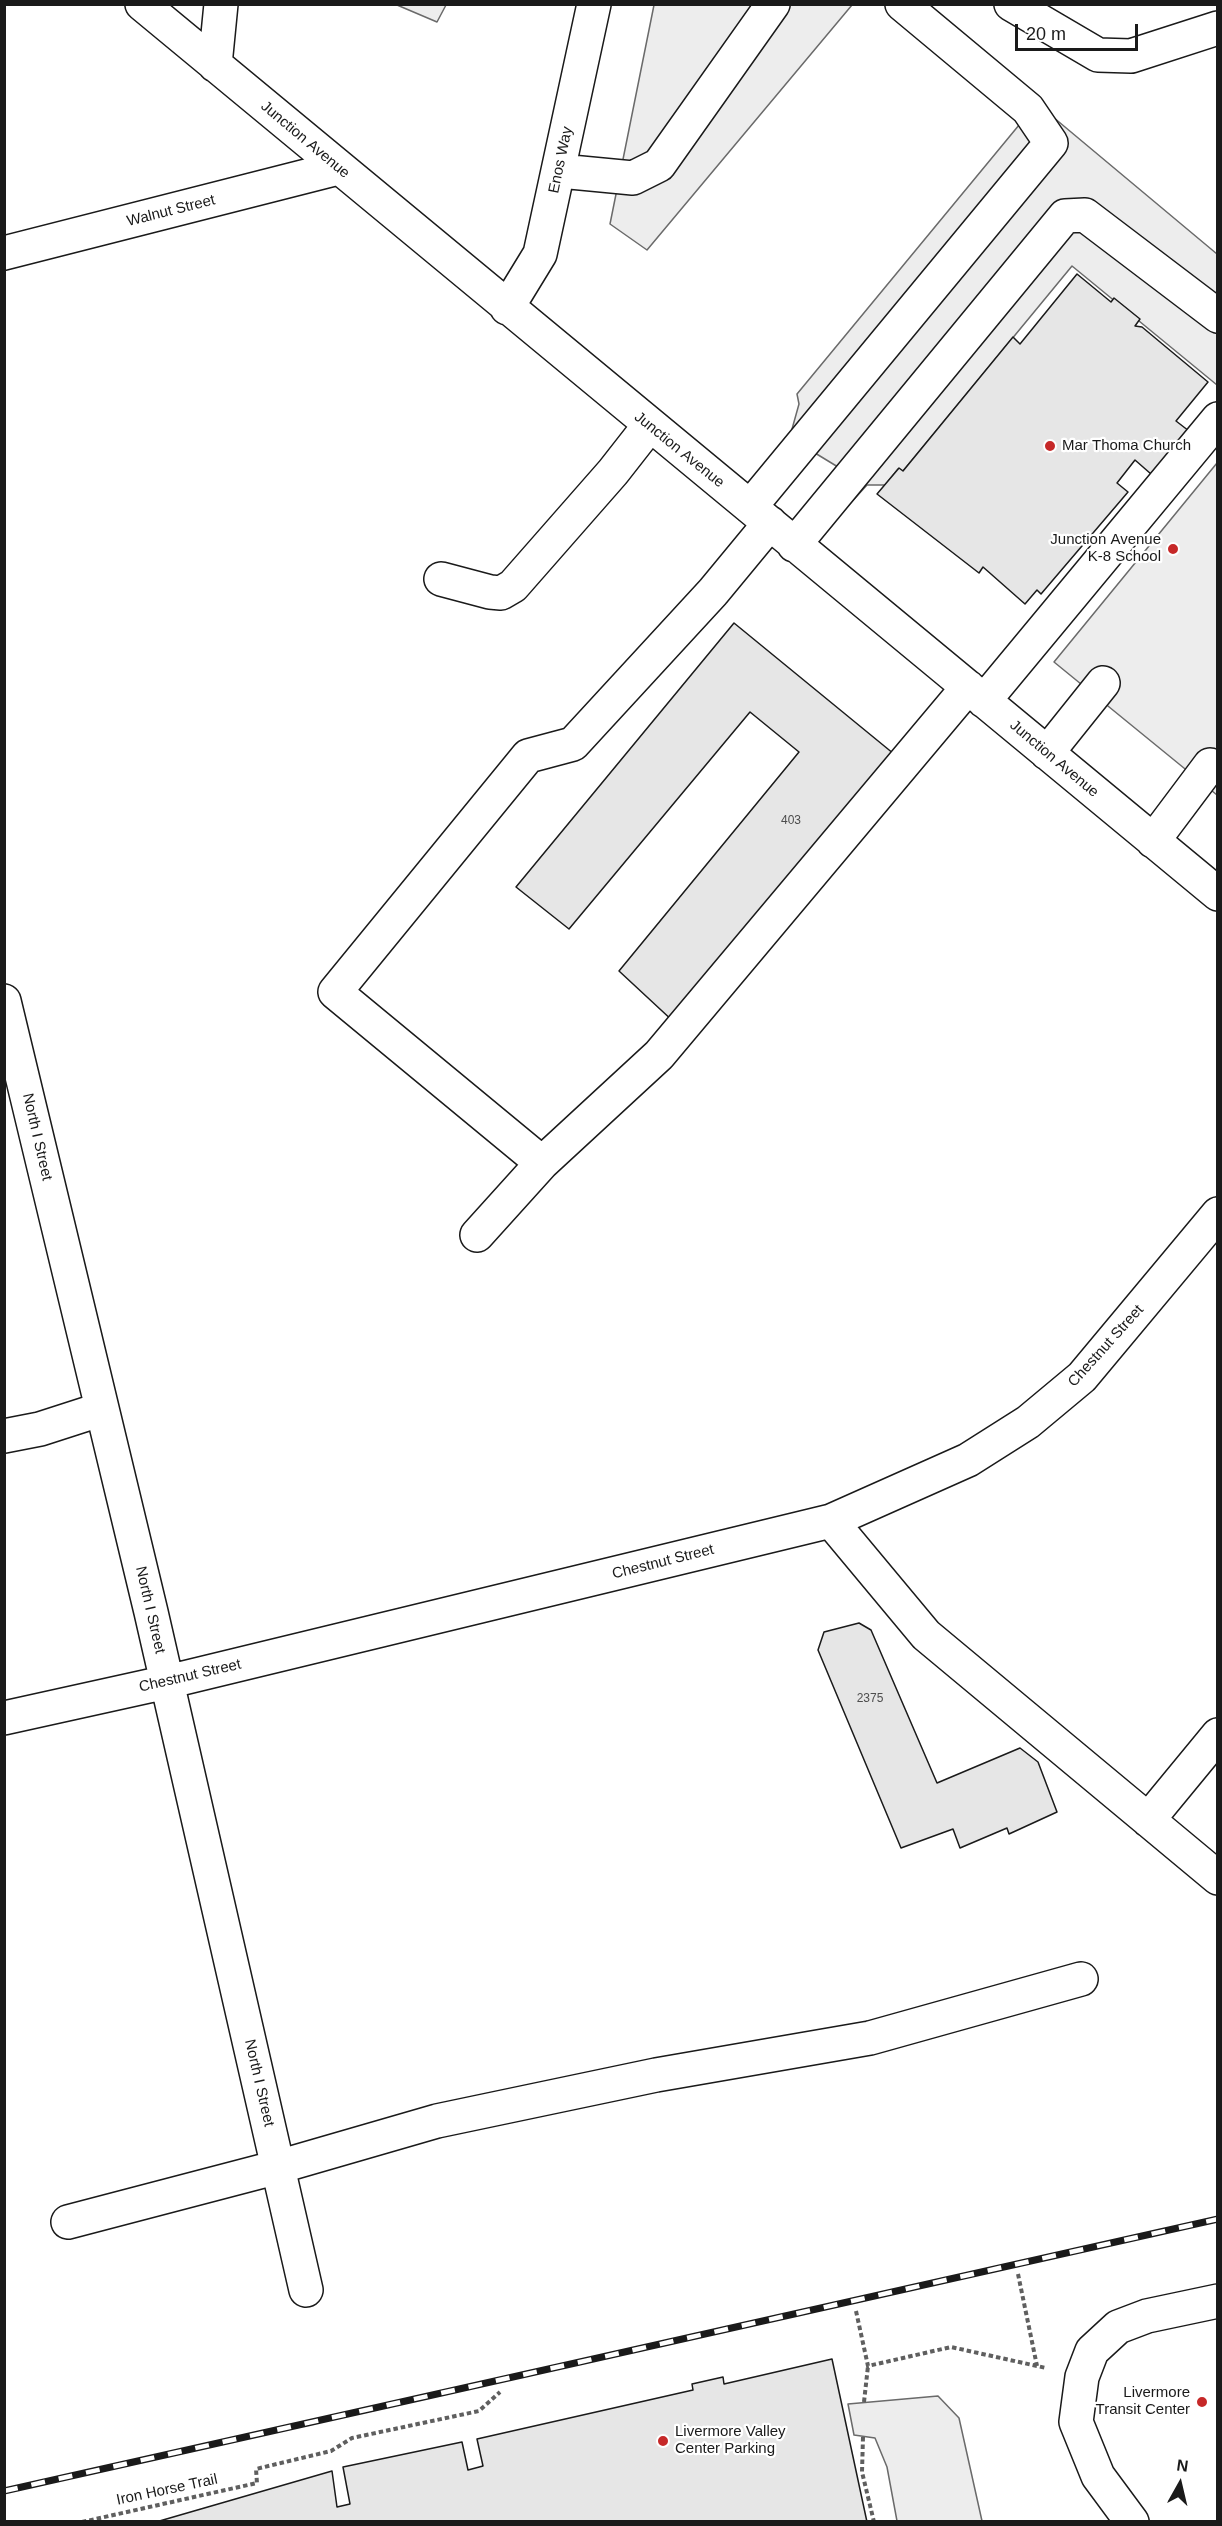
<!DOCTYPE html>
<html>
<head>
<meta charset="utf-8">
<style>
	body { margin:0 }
	#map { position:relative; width:1222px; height:2526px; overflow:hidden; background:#fff; font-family:Arial,sans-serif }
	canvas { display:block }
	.frame { position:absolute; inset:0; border:6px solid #1a1a1a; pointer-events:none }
	.north { position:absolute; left:1150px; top:2454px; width:60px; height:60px; -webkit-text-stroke:4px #fff; paint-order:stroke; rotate:8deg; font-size:16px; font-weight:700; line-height:24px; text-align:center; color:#1a1a1a }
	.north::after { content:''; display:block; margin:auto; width:21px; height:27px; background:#1a1a1a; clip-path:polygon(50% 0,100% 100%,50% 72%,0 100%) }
	.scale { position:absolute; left:1015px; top:24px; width:123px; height:27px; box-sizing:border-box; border:3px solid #1a1a1a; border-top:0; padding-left:8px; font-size:18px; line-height:21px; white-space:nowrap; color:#1a1a1a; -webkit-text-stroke:4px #fff; paint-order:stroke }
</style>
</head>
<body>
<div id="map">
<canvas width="1222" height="2526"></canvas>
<div class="frame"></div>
<div class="north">N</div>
<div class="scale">20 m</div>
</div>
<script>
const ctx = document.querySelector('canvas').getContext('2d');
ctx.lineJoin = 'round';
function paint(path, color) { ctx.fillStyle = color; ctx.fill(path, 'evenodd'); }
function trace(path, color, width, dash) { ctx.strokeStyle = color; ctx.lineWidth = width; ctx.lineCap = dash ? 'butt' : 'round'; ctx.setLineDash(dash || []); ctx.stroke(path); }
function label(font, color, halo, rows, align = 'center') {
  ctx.font = font + ' Arial,sans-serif'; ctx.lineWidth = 4.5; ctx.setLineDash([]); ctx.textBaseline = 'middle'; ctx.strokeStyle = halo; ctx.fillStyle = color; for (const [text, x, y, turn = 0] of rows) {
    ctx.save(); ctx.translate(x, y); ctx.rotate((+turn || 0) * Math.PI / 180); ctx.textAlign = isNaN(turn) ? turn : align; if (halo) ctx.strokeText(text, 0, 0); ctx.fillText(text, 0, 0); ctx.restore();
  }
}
const parking = new Path2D(`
	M 397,5 L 446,4 L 446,5 L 437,22 Z
	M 654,5 L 852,5 L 647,250 L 610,224 Z
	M 885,5 L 919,5 L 1217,254 L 1217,385 L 1072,266 L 903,471 L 898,469 L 885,485 L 867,485 L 847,507 L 822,487 L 838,467 L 815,453 L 787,447 L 799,404 L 797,394 L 1024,119 Z
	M 1217,463 L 1217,795 L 1054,662 Z
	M 938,2396 L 959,2418 L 982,2521 L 897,2521 L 887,2467 L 875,2438 L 854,2435 L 848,2404 Z`);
const building = new Path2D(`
	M 1077,274 L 1111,302 L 1114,298 L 1140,319 L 1135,326 L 1142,327 L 1208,382 L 1176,421 L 1189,431 L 1151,474 L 1135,460 L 1117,483 L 1128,492 L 1041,594 L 1037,590 L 1025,604 L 983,567 L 979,573 L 877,494 L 899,468 L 903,471 L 1013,337 L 1020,344 Z
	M 734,623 L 894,754 L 675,1023 L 619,971 L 799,752 L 750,712 L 569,929 L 516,887 Z
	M 859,1623 L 871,1630 L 937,1783 L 1020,1748 L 1038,1762 L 1057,1812 L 1009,1834 L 1007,1828 L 960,1848 L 953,1829 L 901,1848 L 818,1650 L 824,1632 Z
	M 832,2359 L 867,2522 L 156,2522 L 332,2471 L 337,2507 L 350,2504 L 343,2467 L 462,2442 L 468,2470 L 483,2466 L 477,2439 L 693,2390 L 692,2384 L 723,2377 L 724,2384 Z`);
const path = new Path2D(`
	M 1018,2274 L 1037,2366
	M 856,2311 L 868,2366 L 951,2347 L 1046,2368
	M 864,2402 L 868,2366
	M 863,2437 L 862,2472 L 874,2522
	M 82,2522 L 257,2483 L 256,2469 L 331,2451 L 352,2438 L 479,2411 L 500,2392`);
const minor = new Path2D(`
	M 142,4 L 1218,894
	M 1011,4 L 1098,55 L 1131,56 L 1218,28
	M 215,65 L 221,4
	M 560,171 L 633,178 L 659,165 L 773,4
	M 4,253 L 338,168
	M 507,308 L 540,254 L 594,4
	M 750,507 L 1051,143 L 1028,109 L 902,4
	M 794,545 L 1065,216 L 1085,215 L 1218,316
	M 441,579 L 490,592 L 501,593 L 513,586 L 613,472 L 649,426
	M 984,701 L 1218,419
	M 1047,753 L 1103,683
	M 1153,841 L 1210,765
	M 4,1001 L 151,1612 L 306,2290
	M 542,1163 L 335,992 L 528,756 L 573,744 L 713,592 L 770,523
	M 477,1235 L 542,1163 L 659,1055 L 968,687
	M 4,1436 L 40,1429 L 102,1409
	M 831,1521 L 926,1635 L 1218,1878
	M 4,1718 L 167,1682 L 831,1521 L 968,1460 L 1028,1422 L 1082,1377 L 1218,1214
	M 1148,1820 L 1218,1735
	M 68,2222 L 278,2167 L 437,2121 L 656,2075 L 870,2038 L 1081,1979
	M 1132,2522 L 1098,2476 L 1076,2422 L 1082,2377 L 1092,2351 L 1118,2327 L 1147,2316 L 1218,2301`);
const rail = new Path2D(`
	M 4,2491 L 1218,2219`);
const markers = [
	[1050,446,6,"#c62828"],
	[1173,549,6,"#c62828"],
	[1202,2402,6,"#c62828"],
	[663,2441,6,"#c62828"]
];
const numberNames = [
	["403",791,821],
	["2375",870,1699]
];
const streetNames = [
	["Junction Avenue",305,140,40],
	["Enos Way",561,160,-78],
	["Walnut Street",171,211,-14],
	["Junction Avenue",679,450,39],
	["Junction Avenue",1054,759,40],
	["North I Street",37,1137,77],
	["Chestnut Street",1106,1346,-48],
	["Chestnut Street",663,1562,-14],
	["North I Street",150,1610,77],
	["Chestnut Street",190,1676,-13],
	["North I Street",259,2083,77],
	["Iron Horse Trail",167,2490,-12]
];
const poiNames = [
	["Mar Thoma Church",1062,446],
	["Junction Avenue",1161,540,"right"],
	["K-8 School",1161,557,"right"],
	["Livermore",1190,2393,"right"],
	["Transit Center",1190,2410,"right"],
	["Livermore Valley",675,2432],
	["Center Parking",675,2449]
];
paint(parking, '#ededed');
trace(parking, '#6a6a6a', 1.5);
paint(building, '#e6e6e6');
trace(building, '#1a1a1a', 1.5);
trace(minor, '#1a1a1a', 36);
trace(path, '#5f5f5f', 4, [4.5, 3]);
trace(minor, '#fff', 33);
trace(rail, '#1a1a1a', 7);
trace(rail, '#fff', 4.5, [14]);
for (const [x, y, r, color] of markers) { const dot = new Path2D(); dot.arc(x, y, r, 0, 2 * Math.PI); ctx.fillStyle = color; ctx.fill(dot); trace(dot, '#fff', 2); }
label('12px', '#4d4d4d', null, numberNames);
label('15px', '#1a1a1a', '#fff', streetNames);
label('15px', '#1a1a1a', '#fff', poiNames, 'left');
</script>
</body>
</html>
